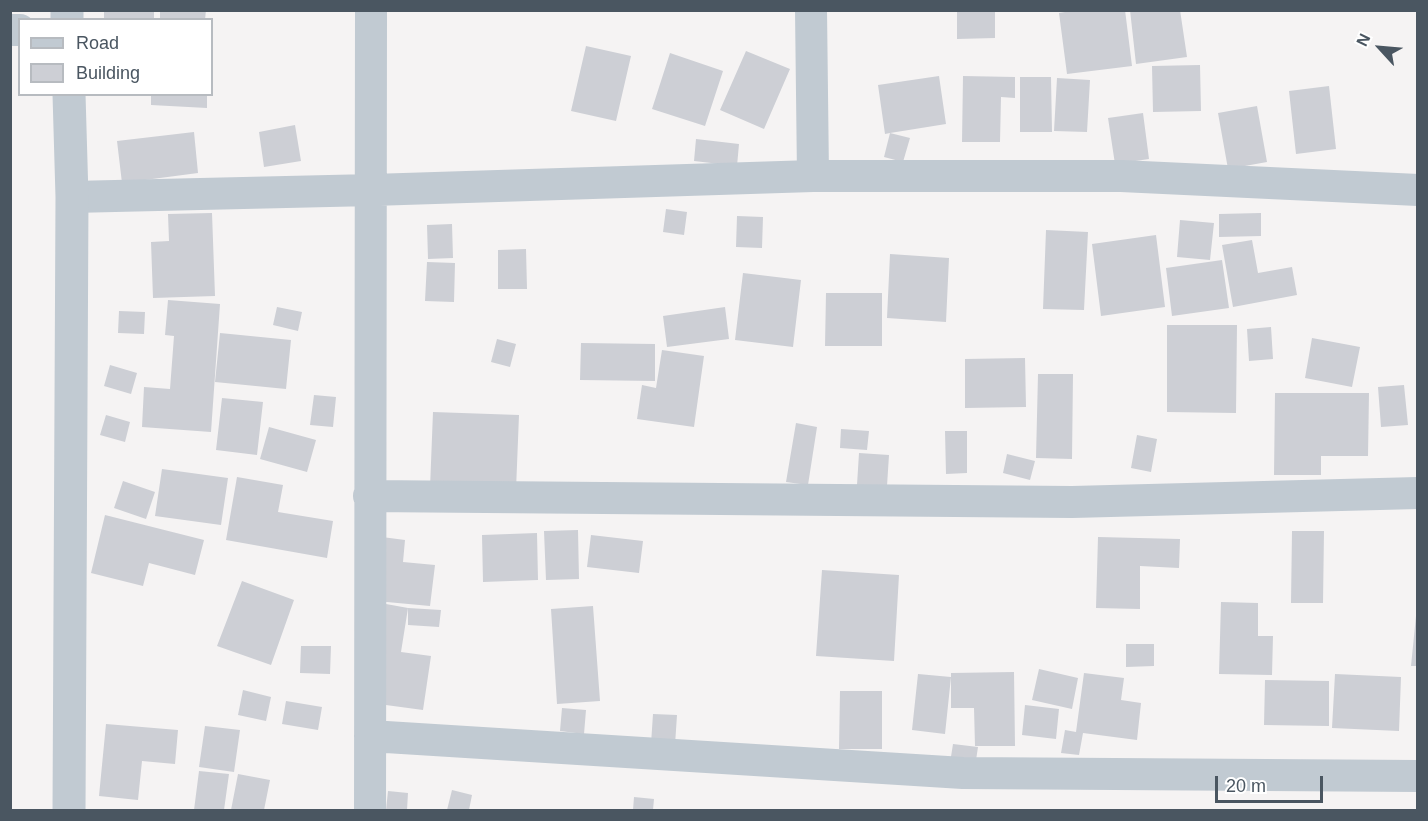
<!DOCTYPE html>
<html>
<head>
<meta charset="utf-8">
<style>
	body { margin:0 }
	#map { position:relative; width:1428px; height:821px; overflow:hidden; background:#f5f3f3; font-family:Arial,sans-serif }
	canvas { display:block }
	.frame { position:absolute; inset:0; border:12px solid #4a5661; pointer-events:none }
	.legend { position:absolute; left:18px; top:18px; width:195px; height:78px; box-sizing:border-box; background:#fff; border:2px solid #b7bbc0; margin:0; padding:8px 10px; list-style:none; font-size:18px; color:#4a5661 }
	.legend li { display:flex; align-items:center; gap:12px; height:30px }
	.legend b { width:30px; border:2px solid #b7bbc0 }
	.north { position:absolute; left:1350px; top:18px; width:60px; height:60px; -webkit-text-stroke:4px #fff; paint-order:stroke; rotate:296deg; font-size:16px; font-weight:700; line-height:24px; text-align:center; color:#4a5661 }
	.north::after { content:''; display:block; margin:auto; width:21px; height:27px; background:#4a5661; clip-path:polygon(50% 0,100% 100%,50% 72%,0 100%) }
	.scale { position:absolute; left:1215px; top:776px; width:108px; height:27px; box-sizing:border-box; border:3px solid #4a5661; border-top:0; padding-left:8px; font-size:18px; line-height:21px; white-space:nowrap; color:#4a5661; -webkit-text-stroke:4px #fff; paint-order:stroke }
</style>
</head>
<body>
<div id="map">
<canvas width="1428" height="821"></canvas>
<div class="frame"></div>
<ul class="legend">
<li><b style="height:8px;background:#c1cad2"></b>Road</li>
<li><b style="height:16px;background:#cdcfd5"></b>Building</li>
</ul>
<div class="north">N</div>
<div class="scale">20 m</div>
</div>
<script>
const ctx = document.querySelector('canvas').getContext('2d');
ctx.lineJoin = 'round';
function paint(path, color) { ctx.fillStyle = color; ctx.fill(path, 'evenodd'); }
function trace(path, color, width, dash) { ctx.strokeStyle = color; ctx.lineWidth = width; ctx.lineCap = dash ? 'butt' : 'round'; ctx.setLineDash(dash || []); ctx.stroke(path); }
const building = new Path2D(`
	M 104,10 L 154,10 L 154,20 L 104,20 Z
	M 160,10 L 206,10 L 205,20 L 160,20 Z
	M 957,10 L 995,10 L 995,38 L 957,39 Z
	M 1077,10 L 1125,10 L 1132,66 L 1067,74 L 1059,13 Z
	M 1130,10 L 1180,10 L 1187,57 L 1136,64 Z
	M 586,46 L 631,56 L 616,121 L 571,111 Z
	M 746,51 L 790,69 L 764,129 L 720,110 Z
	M 670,53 L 723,71 L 705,126 L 652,109 Z
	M 1200,65 L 1201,111 L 1153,112 L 1152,66 Z
	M 939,76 L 946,124 L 890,133 L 910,138 L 903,162 L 884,157 L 890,133 L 885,134 L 878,85 Z
	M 963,76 L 1015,77 L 1015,98 L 1001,97 L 1000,142 L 962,142 Z
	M 1020,77 L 1051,77 L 1052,132 L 1020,132 Z
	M 1057,78 L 1090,80 L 1087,132 L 1054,131 Z
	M 1329,86 L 1336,149 L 1296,154 L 1289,91 Z
	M 151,94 L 207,94 L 207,108 L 151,105 Z
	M 1257,106 L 1267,162 L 1228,169 L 1218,113 Z
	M 1143,113 L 1149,159 L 1115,164 L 1108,118 Z
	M 295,125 L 301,161 L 264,167 L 259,132 Z
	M 194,132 L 198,173 L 122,183 L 117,141 Z
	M 696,139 L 739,144 L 737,166 L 694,161 Z
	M 666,209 L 687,212 L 684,235 L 663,232 Z
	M 212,213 L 215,296 L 153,298 L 151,242 L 169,241 L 168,214 Z
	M 1261,213 L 1261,236 L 1219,237 L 1219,214 Z
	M 737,216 L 763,217 L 762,248 L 736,247 Z
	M 1180,220 L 1214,223 L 1210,260 L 1177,257 Z
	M 452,224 L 453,258 L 428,259 L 427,225 Z
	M 1046,230 L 1088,232 L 1084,310 L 1043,309 Z
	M 1156,235 L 1165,307 L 1101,316 L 1092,244 Z
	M 1252,240 L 1258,273 L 1292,267 L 1297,295 L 1233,307 L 1222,245 Z
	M 526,249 L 527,289 L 498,289 L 498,250 Z
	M 890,254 L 949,258 L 946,322 L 887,318 Z
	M 1222,260 L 1229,308 L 1172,316 L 1166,268 Z
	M 427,262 L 455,263 L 454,302 L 425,301 Z
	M 743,273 L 801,280 L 793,347 L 735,340 Z
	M 826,293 L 882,293 L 882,346 L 825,346 Z
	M 168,300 L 220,304 L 211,432 L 142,427 L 144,387 L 170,389 L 174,336 L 165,335 Z
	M 277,307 L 302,312 L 298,331 L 273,325 Z
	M 725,307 L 729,339 L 667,347 L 663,316 Z
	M 119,311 L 145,312 L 144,334 L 118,333 Z
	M 1167,325 L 1237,325 L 1236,413 L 1167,412 Z
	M 1271,327 L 1273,359 L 1249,361 L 1247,329 Z
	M 220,333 L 291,340 L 286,389 L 215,382 Z
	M 1312,338 L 1360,347 L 1352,387 L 1305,378 Z
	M 497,339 L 516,344 L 510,367 L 491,362 Z
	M 581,343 L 655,344 L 655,381 L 580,380 Z
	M 662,350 L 704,356 L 694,427 L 637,419 L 642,385 L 656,388 Z
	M 1025,358 L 1026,407 L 965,408 L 965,359 Z
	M 110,365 L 137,373 L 131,394 L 104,386 Z
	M 1038,374 L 1073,374 L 1072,459 L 1036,458 Z
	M 1404,385 L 1408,425 L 1381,427 L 1378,387 Z
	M 1275,393 L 1369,393 L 1368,456 L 1321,456 L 1321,475 L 1274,475 Z
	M 314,395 L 336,397 L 333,427 L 310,425 Z
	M 222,398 L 263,402 L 257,455 L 216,450 Z
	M 433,412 L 519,415 L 516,490 L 430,488 Z
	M 106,415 L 130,422 L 125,442 L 100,435 Z
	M 796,423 L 817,427 L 808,485 L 786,482 Z
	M 269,427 L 316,440 L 307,472 L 260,459 Z
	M 841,429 L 869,431 L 867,450 L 840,448 Z
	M 945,431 L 967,431 L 967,473 L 946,474 Z
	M 1137,435 L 1157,439 L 1151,472 L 1131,468 Z
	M 859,453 L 889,455 L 887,486 L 857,485 Z
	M 1007,454 L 1035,461 L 1030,480 L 1003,473 Z
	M 162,469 L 228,478 L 221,525 L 155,516 Z
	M 237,477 L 283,485 L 278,512 L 333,521 L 327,558 L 226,540 Z
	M 123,481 L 155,492 L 146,519 L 114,508 Z
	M 105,515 L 204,540 L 195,575 L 149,563 L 143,586 L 91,573 Z
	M 578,530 L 579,579 L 546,580 L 544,531 Z
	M 1292,531 L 1324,531 L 1323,603 L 1291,603 Z
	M 537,533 L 538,580 L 483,582 L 482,535 Z
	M 591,535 L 643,541 L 639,573 L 587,567 Z
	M 382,537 L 405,540 L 403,562 L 435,565 L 430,606 L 376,601 Z
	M 1098,537 L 1180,539 L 1179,568 L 1140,566 L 1140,609 L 1096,608 Z
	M 822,570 L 899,575 L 894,661 L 816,656 Z
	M 242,581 L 294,600 L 271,665 L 217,646 Z
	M 1221,602 L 1258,603 L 1258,636 L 1273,636 L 1272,675 L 1219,674 Z
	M 386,604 L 408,608 L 401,652 L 431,656 L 423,710 L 371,703 Z
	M 593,606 L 600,701 L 557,704 L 551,609 Z
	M 408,608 L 441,610 L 439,627 L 408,625 Z
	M 1416,616 L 1418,616 L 1418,666 L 1411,666 Z
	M 1126,644 L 1154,644 L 1154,666 L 1126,667 Z
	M 301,646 L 331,646 L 330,674 L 300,673 Z
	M 1039,669 L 1078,678 L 1072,709 L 1032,700 Z
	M 1014,672 L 1015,746 L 975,746 L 974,708 L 951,708 L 951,673 Z
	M 1084,673 L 1124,678 L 1121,700 L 1141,703 L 1137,740 L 1083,733 L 1079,755 L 1061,753 L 1065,730 L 1076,732 Z
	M 918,674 L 951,677 L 945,734 L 912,730 Z
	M 1335,674 L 1401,677 L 1399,731 L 1332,728 Z
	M 1265,680 L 1329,681 L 1329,726 L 1264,725 Z
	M 243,690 L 271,697 L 266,721 L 238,715 Z
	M 840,691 L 882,691 L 882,749 L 839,749 Z
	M 286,701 L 322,707 L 318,730 L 282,724 Z
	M 1025,705 L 1059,709 L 1056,739 L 1022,735 Z
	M 562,708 L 586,710 L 584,734 L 560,731 Z
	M 653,714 L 677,715 L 675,745 L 651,744 Z
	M 106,724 L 178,730 L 175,764 L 142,761 L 138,800 L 99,796 Z
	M 205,726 L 240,730 L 234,772 L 199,767 Z
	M 953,744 L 978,747 L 975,767 L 950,763 Z
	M 199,771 L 229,774 L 224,810 L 194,810 Z
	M 238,774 L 270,780 L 264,810 L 231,810 Z
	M 452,790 L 472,795 L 469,810 L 447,810 Z
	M 388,791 L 408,793 L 407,810 L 386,810 Z
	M 634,797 L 654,799 L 653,810 L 633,810 Z`);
const minor = new Path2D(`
	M 811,10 L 813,176
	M 10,30 L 20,30
	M 72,197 L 372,190 L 813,176 L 1121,176 L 1418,190
	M 369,496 L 1072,502 L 1418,493
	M 370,736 L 963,773 L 1418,776
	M 370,810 L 371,10`);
const tertiary = new Path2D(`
	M 67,20 L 67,10
	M 69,810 L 72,197 L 69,94`);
paint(building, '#cdcfd5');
trace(minor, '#c1cad2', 32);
trace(tertiary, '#c1cad2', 33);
</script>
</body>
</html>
